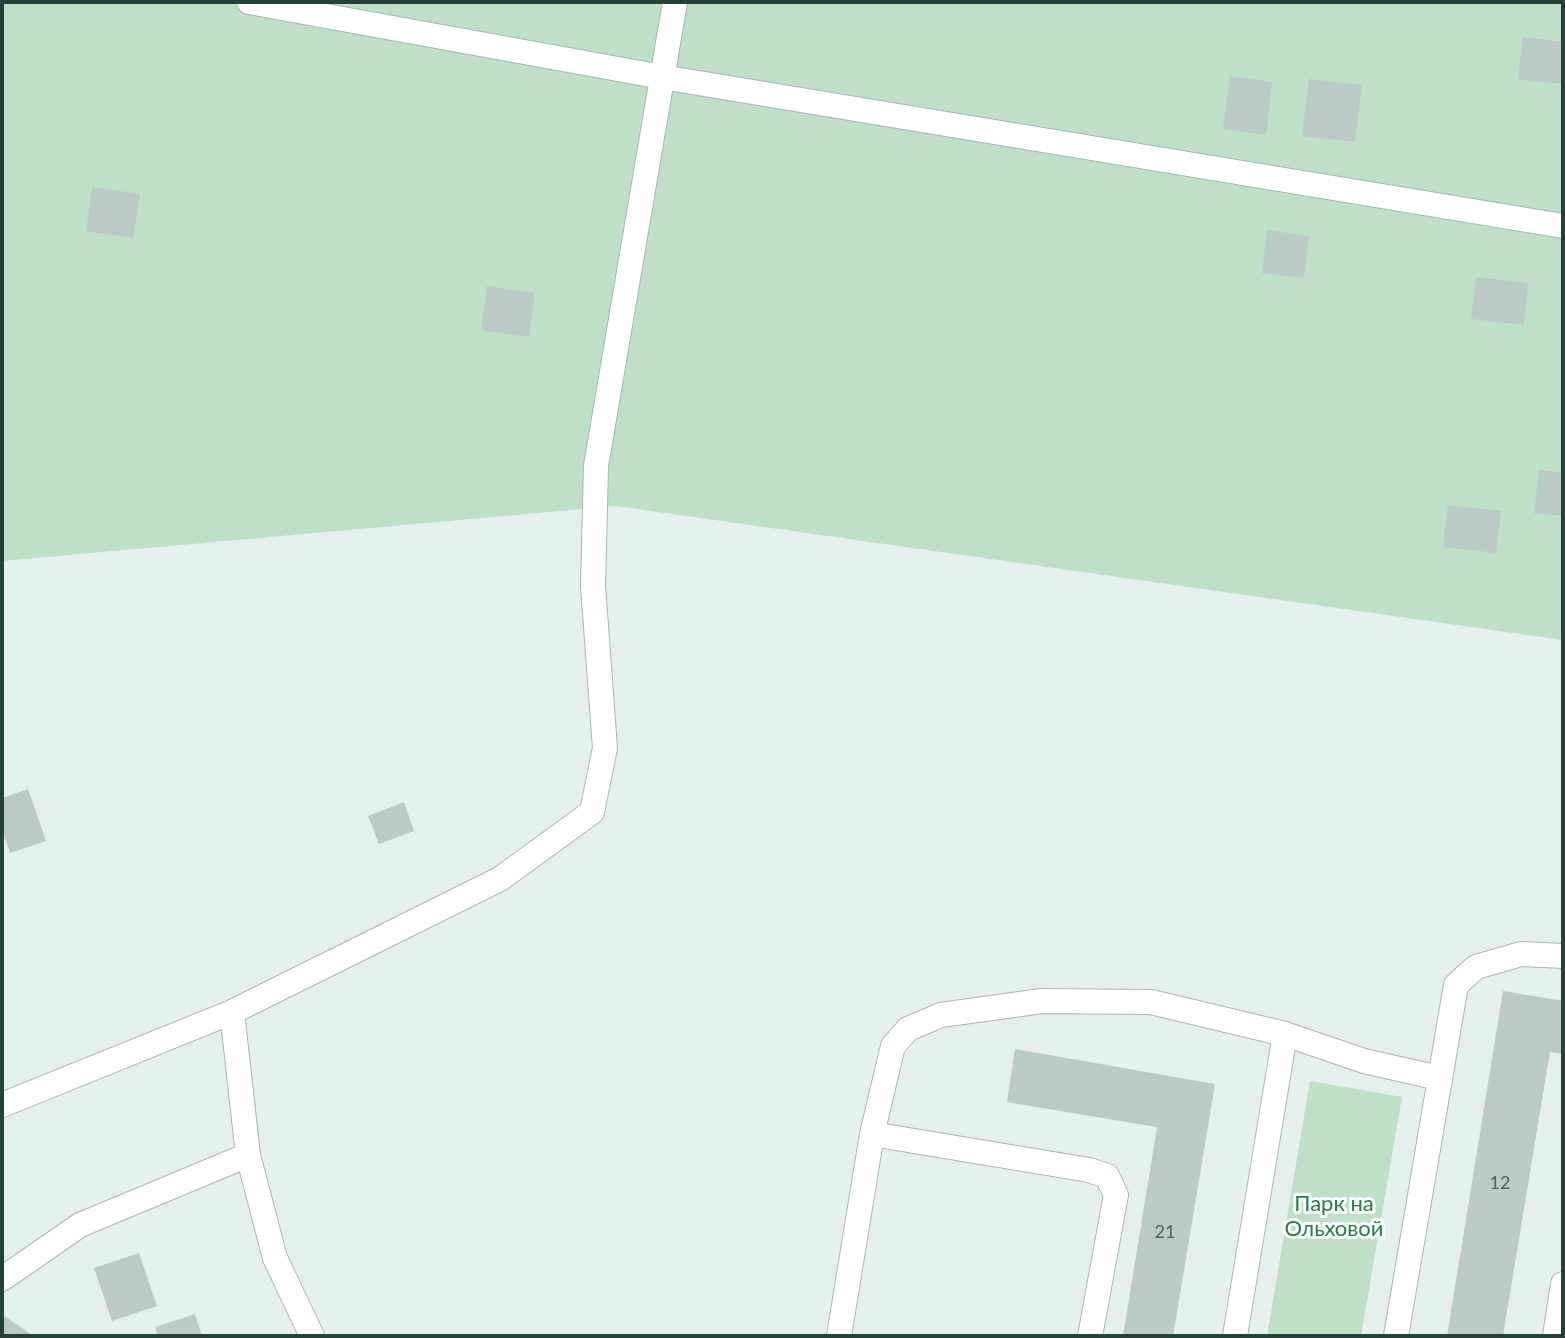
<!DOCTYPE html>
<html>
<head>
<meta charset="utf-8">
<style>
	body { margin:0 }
	#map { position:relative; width:1565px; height:1338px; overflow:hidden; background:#e6efeb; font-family:Lato,sans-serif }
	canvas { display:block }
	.frame { position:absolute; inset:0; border:4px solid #24423a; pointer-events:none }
</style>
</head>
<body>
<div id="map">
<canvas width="1565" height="1338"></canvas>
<div class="frame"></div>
</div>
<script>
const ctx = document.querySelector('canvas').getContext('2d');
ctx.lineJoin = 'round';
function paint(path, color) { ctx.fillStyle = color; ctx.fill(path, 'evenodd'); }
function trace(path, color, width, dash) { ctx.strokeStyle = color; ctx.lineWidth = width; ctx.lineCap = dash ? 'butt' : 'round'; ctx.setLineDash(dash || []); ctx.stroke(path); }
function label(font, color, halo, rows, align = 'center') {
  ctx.font = font + ' Lato,sans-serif'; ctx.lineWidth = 6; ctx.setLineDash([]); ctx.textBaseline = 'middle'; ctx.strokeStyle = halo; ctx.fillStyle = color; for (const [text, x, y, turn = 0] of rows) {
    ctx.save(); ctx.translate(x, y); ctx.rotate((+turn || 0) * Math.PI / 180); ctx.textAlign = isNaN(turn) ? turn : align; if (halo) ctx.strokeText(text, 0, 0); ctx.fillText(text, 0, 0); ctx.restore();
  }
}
const green = new Path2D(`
	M 2,2 L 1563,2 L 1563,640 L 616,506 L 2,561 Z
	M 1310,1081 L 1402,1097 L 1361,1336 L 1267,1336 Z`);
const building = new Path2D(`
	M 1523,37 L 1563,42 L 1563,84 L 1518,79 Z
	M 1230,76 L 1272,82 L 1266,135 L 1223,129 Z
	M 1309,79 L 1362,85 L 1355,142 L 1302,136 Z
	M 92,187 L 140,194 L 133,238 L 86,231 Z
	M 1267,230 L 1309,236 L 1304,278 L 1262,273 Z
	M 1476,277 L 1528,283 L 1524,325 L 1471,319 Z
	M 487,286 L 535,293 L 529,337 L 481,330 Z
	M 1539,470 L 1563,473 L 1563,516 L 1534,513 Z
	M 1448,505 L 1501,511 L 1496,553 L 1443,547 Z
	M 28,789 L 46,841 L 10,853 L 2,830 L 2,798 Z
	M 404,802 L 414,831 L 379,844 L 368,816 Z
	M 1503,991 L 1563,1001 L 1563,1054 L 1550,1052 L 1503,1336 L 1447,1336 Z
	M 1015,1049 L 1215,1084 L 1173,1336 L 1123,1336 L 1157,1127 L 1007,1102 Z
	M 139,1253 L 157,1306 L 112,1321 L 94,1268 Z
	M 195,1314 L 202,1336 L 158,1336 L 155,1327 Z
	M 5,1316 L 33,1336 L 2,1336 L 2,1320 Z`);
const minor = new Path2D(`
	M 249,2 L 662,77 L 1563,226
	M 232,1012 L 248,1155 L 275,1258 L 312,1336
	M 2,1105 L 232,1012 L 500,879 L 592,812 L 605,748 L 593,586 L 596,466 L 675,2
	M 872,1134 L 893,1046 L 908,1029 L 941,1015 L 1042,1001 L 1151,1002 L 1285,1034 L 1364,1061 L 1439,1078
	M 2,1279 L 80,1225 L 248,1155
	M 839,1336 L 872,1134 L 1089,1170 L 1107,1176 L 1116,1195 L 1090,1336
	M 1235,1336 L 1285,1034
	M 1396,1336 L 1456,985 L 1476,967 L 1521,954 L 1563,956
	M 1555,1336 L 1563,1284`);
const numberNames = [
	["12",1500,1183],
	["21",1165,1232]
];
const parkNames = [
	["Парк на",1334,1204],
	["Ольховой",1334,1229]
];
paint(green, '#bfe0c8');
paint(building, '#bbcac4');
trace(minor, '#a8b8b2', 26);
trace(minor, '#fff', 24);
label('18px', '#4a645c', null, numberNames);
label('22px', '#2d7a4b', '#f7fbf9', parkNames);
</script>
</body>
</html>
